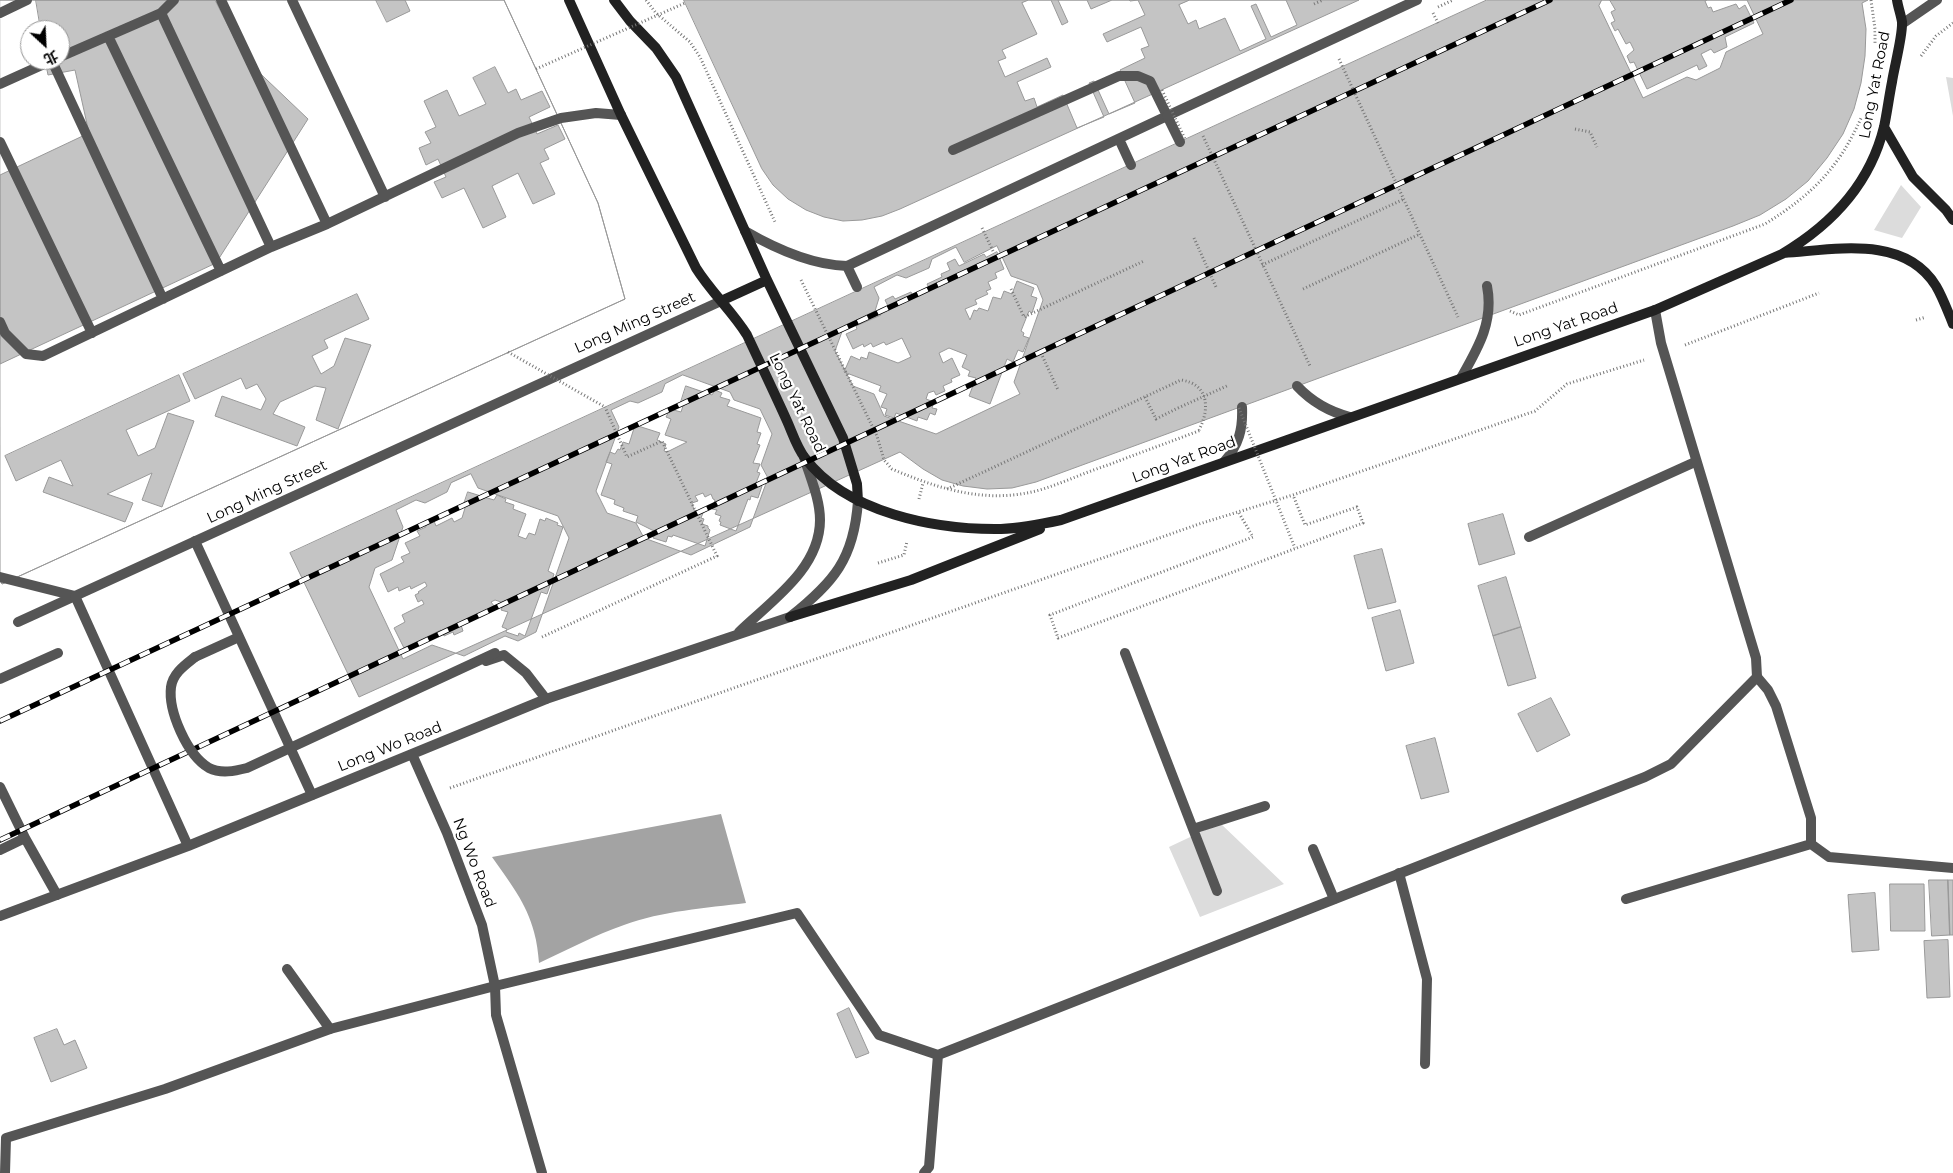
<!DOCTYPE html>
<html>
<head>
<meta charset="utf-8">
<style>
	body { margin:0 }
	#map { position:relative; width:1953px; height:1173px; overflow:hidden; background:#fff; font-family:Montserrat,"Noto Sans TC",sans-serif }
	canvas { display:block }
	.north { position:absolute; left:20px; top:20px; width:50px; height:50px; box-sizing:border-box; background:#fff; border:1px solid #999; border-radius:50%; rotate:155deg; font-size:14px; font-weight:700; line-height:20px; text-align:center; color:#000 }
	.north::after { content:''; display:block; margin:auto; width:18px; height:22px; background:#000; clip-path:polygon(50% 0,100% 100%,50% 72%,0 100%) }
</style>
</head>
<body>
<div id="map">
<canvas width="1953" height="1173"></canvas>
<div class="north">北</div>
</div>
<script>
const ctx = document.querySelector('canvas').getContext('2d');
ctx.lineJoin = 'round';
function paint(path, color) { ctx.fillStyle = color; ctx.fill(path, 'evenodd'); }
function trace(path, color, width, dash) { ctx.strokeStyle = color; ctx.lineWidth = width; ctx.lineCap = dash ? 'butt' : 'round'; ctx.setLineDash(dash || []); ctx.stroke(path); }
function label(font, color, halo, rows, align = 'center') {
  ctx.font = font + ' Montserrat,sans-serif'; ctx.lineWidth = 4.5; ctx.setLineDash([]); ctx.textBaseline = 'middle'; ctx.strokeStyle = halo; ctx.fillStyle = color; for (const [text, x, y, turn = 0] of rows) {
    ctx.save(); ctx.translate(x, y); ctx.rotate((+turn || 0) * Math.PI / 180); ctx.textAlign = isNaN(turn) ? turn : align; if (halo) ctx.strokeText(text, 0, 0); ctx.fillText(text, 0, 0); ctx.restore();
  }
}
const green = new Path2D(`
	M 1946,77 L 1953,78 L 1953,116 Z
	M 1901,185 L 1921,207 L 1902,238 L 1874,230 Z
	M 1220,823 L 1284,884 L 1200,917 L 1169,847 Z`);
const water = new Path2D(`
	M 721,814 L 746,903 C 706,908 662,911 624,925 C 595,935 567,950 539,963 C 538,953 537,942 534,932 C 527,904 509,881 492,857 Z`);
const building = new Path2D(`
	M 0,0 L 504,0 L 598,203 L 625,299 L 2,584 L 0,580 ZM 30,30 L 60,30 L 60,60 L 30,60 Z
	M 0,0 L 504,0 L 598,203 L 625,299 L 2,584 L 0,580 ZM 30,30 L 60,30 L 60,60 L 30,60 Z
	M 36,0 L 215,0 L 245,59 L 308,119 L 216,263 L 0,364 L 0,175 L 89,133 L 75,70 L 48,75 L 45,60 L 60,60 L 60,30 L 41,30 Z
	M 376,0 L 405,0 L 410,11 L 387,22 Z
	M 684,0 L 1359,0 L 900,209 L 882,216 L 862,220 L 843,221 L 824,217 L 806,210 L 788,199 L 773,185 L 762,169 Z
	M 1029,0 L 1051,0 L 1062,25 L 1068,22 L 1058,0 L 1087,0 L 1091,9 L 1112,0 L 1129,0 L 1130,1 L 1138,0 L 1145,15 L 1103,34 L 1107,42 L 1141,27 L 1149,46 L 1141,49 L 1145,58 L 1120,70 L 1135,103 L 1109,114 L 1094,81 L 1089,83 L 1104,117 L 1077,128 L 1063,95 L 1037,107 L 1034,98 L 1025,101 L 1017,82 L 1051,67 L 1047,58 L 1005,77 L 998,61 L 1006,58 L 1002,50 L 1037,34 L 1022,3 Z
	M 1190,0 L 1286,0 L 1297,25 L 1271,37 L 1256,4 L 1251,6 L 1266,39 L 1240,51 L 1225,18 L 1199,29 L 1196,20 L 1188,24 L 1179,5 Z
	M 1487,0 L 1868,0 L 1862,3 L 1866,29 L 1865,56 L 1861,83 L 1854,109 L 1843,134 L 1827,158 L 1808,181 L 1786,199 L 1760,215 L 1733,226 L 1036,482 L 1012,488 L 987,489 L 963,486 L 942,480 L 923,469 L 900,452 L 359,697 L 290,553 Z
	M 1602,0 L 1747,0 L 1763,34 L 1726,52 L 1720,68 L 1696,80 L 1687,77 L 1643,98 L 1599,6 Z
	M 1610,0 L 1707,0 L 1705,1 L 1708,8 L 1711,7 L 1713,12 L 1736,4 L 1739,9 L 1745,5 L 1754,23 L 1725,37 L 1727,47 L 1714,53 L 1711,49 L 1701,54 L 1707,66 L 1699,70 L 1697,65 L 1647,89 L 1634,62 L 1630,63 L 1627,56 L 1634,50 L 1630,42 L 1626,44 L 1618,29 L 1615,31 L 1611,23 L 1615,21 L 1611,12 L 1615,10 Z
	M 495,67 L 508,93 L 516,89 L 521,100 L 542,91 L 550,107 L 529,117 L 537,134 L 558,125 L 565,139 L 544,149 L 549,159 L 540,163 L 555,194 L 533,204 L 518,173 L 492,186 L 506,217 L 483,228 L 464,188 L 442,198 L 434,182 L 446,177 L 438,159 L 426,165 L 419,148 L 431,143 L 425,132 L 436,127 L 424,101 L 447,90 L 459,116 L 486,104 L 473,78 Z
	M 997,246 L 1011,276 L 1037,285 L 1043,300 L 1014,382 L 1020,394 L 936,434 L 884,416 L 874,394 L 853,386 L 835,351 L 844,326 L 875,311 L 879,298 L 874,287 L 897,275 L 906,278 L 929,268 L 932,259 L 956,247 L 964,262 Z
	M 997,252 L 1004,269 L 995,273 L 997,278 L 988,282 L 991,289 L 986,291 L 988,294 L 975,300 L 977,304 L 965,309 L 970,320 L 974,310 L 977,311 L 979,308 L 988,311 L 993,297 L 1001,299 L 1004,291 L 1012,294 L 1017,281 L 1034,288 L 1031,296 L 1037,298 L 1032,313 L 1029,311 L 1021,331 L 1024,333 L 1023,336 L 1029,338 L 1023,352 L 1018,350 L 1013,362 L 1007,359 L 990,404 L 969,396 L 976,378 L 968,376 L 970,371 L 962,367 L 967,355 L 949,348 L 939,353 L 943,363 L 952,358 L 960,375 L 951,379 L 952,382 L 943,386 L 945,391 L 936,395 L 934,391 L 928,393 L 926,399 L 934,402 L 932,408 L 937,409 L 935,415 L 930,413 L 927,420 L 918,417 L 917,421 L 896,413 L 894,418 L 885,415 L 887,409 L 881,407 L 887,394 L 879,391 L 881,386 L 844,372 L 851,356 L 860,360 L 861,357 L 867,359 L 869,352 L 898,363 L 911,357 L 902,338 L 886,345 L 884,342 L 873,347 L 871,343 L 864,347 L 863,344 L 853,349 L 846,334 L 857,329 L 856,326 L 881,315 L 879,310 L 888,306 L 885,300 L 893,296 L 895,299 L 911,292 L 913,296 L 929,288 L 927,284 L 942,277 L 941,274 L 950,270 L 947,263 L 955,259 L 959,266 L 984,254 L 986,257 Z
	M 357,294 L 369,319 L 324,340 L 328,348 L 312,356 L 321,374 L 334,366 L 345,338 L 371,345 L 338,429 L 316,420 L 326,388 L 315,386 L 280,402 L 273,414 L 305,427 L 297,446 L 215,416 L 222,396 L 261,410 L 266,399 L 257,384 L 246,389 L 241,378 L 195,399 L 183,374 Z
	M 179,375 L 190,401 L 126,430 L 138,456 L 155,448 L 168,413 L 194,421 L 162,507 L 142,500 L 152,473 L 107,494 L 133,503 L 125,522 L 43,492 L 49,477 L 73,486 L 61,460 L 16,481 L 5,456 Z
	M 683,375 L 730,392 L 734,400 L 760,409 L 772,434 L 761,465 L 768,478 L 750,527 L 691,555 L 644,538 L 636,523 L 607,513 L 596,491 L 619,427 L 611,410 L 630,401 L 638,403 L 662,392 L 665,384 Z
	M 686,386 L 712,395 L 715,390 L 722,393 L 720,397 L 730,400 L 727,406 L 761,418 L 757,432 L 761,433 L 757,444 L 760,445 L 753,463 L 760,464 L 757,472 L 760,473 L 756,483 L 762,486 L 758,498 L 751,496 L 750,500 L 748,499 L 736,531 L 720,525 L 721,522 L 719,521 L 721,516 L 715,514 L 717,510 L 712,509 L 715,500 L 713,499 L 711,494 L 705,497 L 703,493 L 695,496 L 698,501 L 692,503 L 694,510 L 703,513 L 701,518 L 704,519 L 702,524 L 708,526 L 708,528 L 710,530 L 705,546 L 673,535 L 672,537 L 668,536 L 666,542 L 653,538 L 656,532 L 636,522 L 638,516 L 623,511 L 624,508 L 614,504 L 615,500 L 601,495 L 612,464 L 606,462 L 610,452 L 615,454 L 618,449 L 620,450 L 623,442 L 629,444 L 635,425 L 660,433 L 657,440 L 666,444 L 664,451 L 667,452 L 687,442 L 665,435 L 671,419 L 666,417 L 670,409 L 681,412 L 684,403 L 681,402 Z
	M 471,474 L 478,488 L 558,516 L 569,538 L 536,632 L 518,641 L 505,636 L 464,656 L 432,645 L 403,659 L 369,587 L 375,568 L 392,560 L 403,527 L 396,510 L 416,500 L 425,503 L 447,492 L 451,483 Z
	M 468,492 L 494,500 L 497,495 L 506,499 L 505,502 L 514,505 L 513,509 L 526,514 L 518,536 L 526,539 L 529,533 L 535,535 L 540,519 L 545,521 L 546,518 L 558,523 L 557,525 L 563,527 L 548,571 L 554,574 L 547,594 L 541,592 L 525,636 L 519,633 L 518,636 L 506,632 L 507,629 L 502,627 L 508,612 L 501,610 L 504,603 L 495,600 L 491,602 L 494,606 L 484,611 L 485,613 L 461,625 L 463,631 L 454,635 L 453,632 L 444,636 L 441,630 L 404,648 L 394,628 L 405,622 L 402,615 L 424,604 L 422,600 L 418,602 L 415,595 L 419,593 L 418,592 L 427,586 L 425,582 L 411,589 L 410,586 L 399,591 L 398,587 L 388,592 L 380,574 L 404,562 L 401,557 L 410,553 L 405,543 L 420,536 L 417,531 L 426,527 L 425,525 L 434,521 L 436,526 L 452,518 L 454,522 L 462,518 L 465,508 L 463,507 Z
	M 1503,514 L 1515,554 L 1479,565 L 1468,524 Z
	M 1382,549 L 1396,602 L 1368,609 L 1354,556 Z
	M 1506,577 L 1521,627 L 1493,636 L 1478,586 Z
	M 1400,610 L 1414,663 L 1386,671 L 1372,618 Z
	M 1521,627 L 1536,678 L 1508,686 L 1493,636 Z
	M 1551,698 L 1570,735 L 1537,752 L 1518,714 Z
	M 1435,738 L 1449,792 L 1421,799 L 1406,746 Z
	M 1929,880 L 1948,880 L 1950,935 L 1932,936 Z
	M 1948,880 L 1953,880 L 1953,935 L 1950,935 Z
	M 1890,884 L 1924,884 L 1925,931 L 1891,931 Z
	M 1875,893 L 1879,950 L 1852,952 L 1848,895 Z
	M 1948,940 L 1950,997 L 1927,998 L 1924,941 Z
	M 849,1008 L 869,1053 L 856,1058 L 837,1014 Z
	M 57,1029 L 64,1045 L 75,1040 L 87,1068 L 51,1082 L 34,1038 Z`);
const path = new Path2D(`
	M 646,0 L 656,13 L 690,42 L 700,57 L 775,222
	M 1871,0 L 1875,29 L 1875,44
	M 1314,4 L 1323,0
	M 1438,7 L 1453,0
	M 1433,13 L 1438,23
	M 1921,56 L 1936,36 L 1953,23
	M 1339,59 L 1458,317
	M 1575,129 L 1590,132 L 1597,147
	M 1203,136 L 1310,366
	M 1397,185 L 1453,159
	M 982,228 L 993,251
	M 1194,238 L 1216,287
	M 1262,265 L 1404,199
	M 801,280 L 877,436 L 884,460 L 892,469 C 941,490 990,505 1043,489 C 1065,482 1086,472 1108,465 C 1139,453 1170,442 1201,430
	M 1011,289 L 1024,317 L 1144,261
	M 1303,289 L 1420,234
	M 1510,311 L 1519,315 L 1765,224 C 1813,194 1839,168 1862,116
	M 1916,320 L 1926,317
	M 1685,345 L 1819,293
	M 1041,353 L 1058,390
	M 1145,397 L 1156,419 L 1178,408
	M 947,489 L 1181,380 C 1209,384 1210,409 1199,430
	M 919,499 L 923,483
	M 1239,513 L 1253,537 L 1050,615 L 1058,638 L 1363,523 L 1357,507 L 1305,525 L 1293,495
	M 878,563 L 904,555 L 907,541
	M 542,637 L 717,556 L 662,441 L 627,457 L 605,407
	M 450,788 L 1199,524 L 1293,495 L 1535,411 L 1567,384 L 1644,360`);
const lane = new Path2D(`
	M 221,0 L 327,224
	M 292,0 L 385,197
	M 0,13 L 27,0
	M 161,13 L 271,247
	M 1902,24 L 1937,0
	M 108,36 L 221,271
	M 60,57 L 161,13 L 174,0
	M 52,61 L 163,299
	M 0,84 L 53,60
	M 1119,139 L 1131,165
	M 0,142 L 92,333
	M 953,150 L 1119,76 L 1138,76 L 1150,81 L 1180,142
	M 745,231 C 776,249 811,265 847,266 L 1167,116
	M 847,266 L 857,287
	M 0,322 L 5,333 L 26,354 L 43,356 L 271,247 L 327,224 L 518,133 L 561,118 L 596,113 L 621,115
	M 1461,378 C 1478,348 1494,322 1487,286
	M 1297,386 C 1312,402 1330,412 1350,417
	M 1224,462 C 1239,445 1243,429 1242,407
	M 1529,537 L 1695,462
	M 195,541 L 312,795
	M 0,577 L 75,596
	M 18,622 L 75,596
	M 1125,653 L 1217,891
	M 195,657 L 239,637
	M 486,661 L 504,655 L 526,673 L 546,699
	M 1757,677 L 1768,690 L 1776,706 L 1811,818 L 1811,844 L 1829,857 L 1953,868
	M 0,787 L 25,838 L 57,895
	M 1193,829 L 1265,806
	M 1313,849 L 1334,899
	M 0,850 L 25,838
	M 1399,873 L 1427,979 L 1425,1064
	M 1626,899 L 1811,844
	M 287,969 L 330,1029
	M 495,986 L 496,1015 L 542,1173`);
const street = new Path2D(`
	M 1167,116 L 1417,0
	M 739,632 C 771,601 820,569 820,520 C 820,499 810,477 804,457
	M 0,679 L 58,653
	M 412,754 L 447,833 L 482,925 L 495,986
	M 188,846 L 75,596 L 721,301
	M 0,916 L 188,846 L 546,699 L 790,617 C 834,582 854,559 858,501
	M 5,1173 L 6,1138 L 165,1089 L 330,1029 L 495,986 L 797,913 L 879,1035 L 938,1055
	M 924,1173 L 929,1167 L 938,1055 L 1645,777 L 1671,764 L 1757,677 L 1756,658 L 1661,343 L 1655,310`);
const secondary = new Path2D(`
	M 569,0 L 621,115 L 696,268 C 711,292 732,311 747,335 C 760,363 774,392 787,421 C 792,432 797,448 805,458 C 846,513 936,530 1001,529 C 1022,528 1042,524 1061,520 L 1576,338 L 1655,310 L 1782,254 C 1831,225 1870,184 1884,127 C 1887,113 1889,97 1892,82 C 1894,68 1903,35 1902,22 C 1901,15 1898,7 1897,0
	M 614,0 L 630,21 L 656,48 L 676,77 L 767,280 L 843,438 L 857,484 L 858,501
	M 1884,127 L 1913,177 L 1946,210 L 1953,220
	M 1784,253 C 1833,250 1904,234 1936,286 C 1943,298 1948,312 1953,324
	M 721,301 L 767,280
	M 790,617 L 911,580 L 1040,529`);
const rail = new Path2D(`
	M 0,721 L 1550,0
	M 0,840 L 1791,0`);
const pathBridge = new Path2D(`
	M 536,69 L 685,3
	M 1162,90 L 1185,139
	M 508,352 L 605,407
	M 1178,408 L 1229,385
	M 1239,408 L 1295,548`);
const laneBridge = new Path2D(`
	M 195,657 C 185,665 173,673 171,687 C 168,711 187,755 209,768 C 221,774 235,771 247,768 L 495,653`);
const streetNames = [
	["Long Yat Road",1875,85,-79],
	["Long Ming Street",635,323,-24],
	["Long Yat Road",1566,325,-19],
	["Long Yat Road",797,403,64],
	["Long Yat Road",1184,460,-20],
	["Long Ming Street",267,492,-25],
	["Long Wo Road",390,747,-22],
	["Ng Wo Road",474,863,69]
];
paint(green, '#dcdcdc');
paint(water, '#a3a3a3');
paint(building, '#c4c4c4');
trace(building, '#999', 1);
trace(path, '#777', 3, [1, 2.5]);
trace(lane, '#555', 10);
trace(street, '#555', 10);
trace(secondary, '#222', 10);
trace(rail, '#000', 5.5);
trace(rail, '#fff', 4, [11]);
trace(pathBridge, '#777', 3, [1, 2.5]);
trace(laneBridge, '#555', 10);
label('15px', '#000', '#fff', streetNames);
</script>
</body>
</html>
